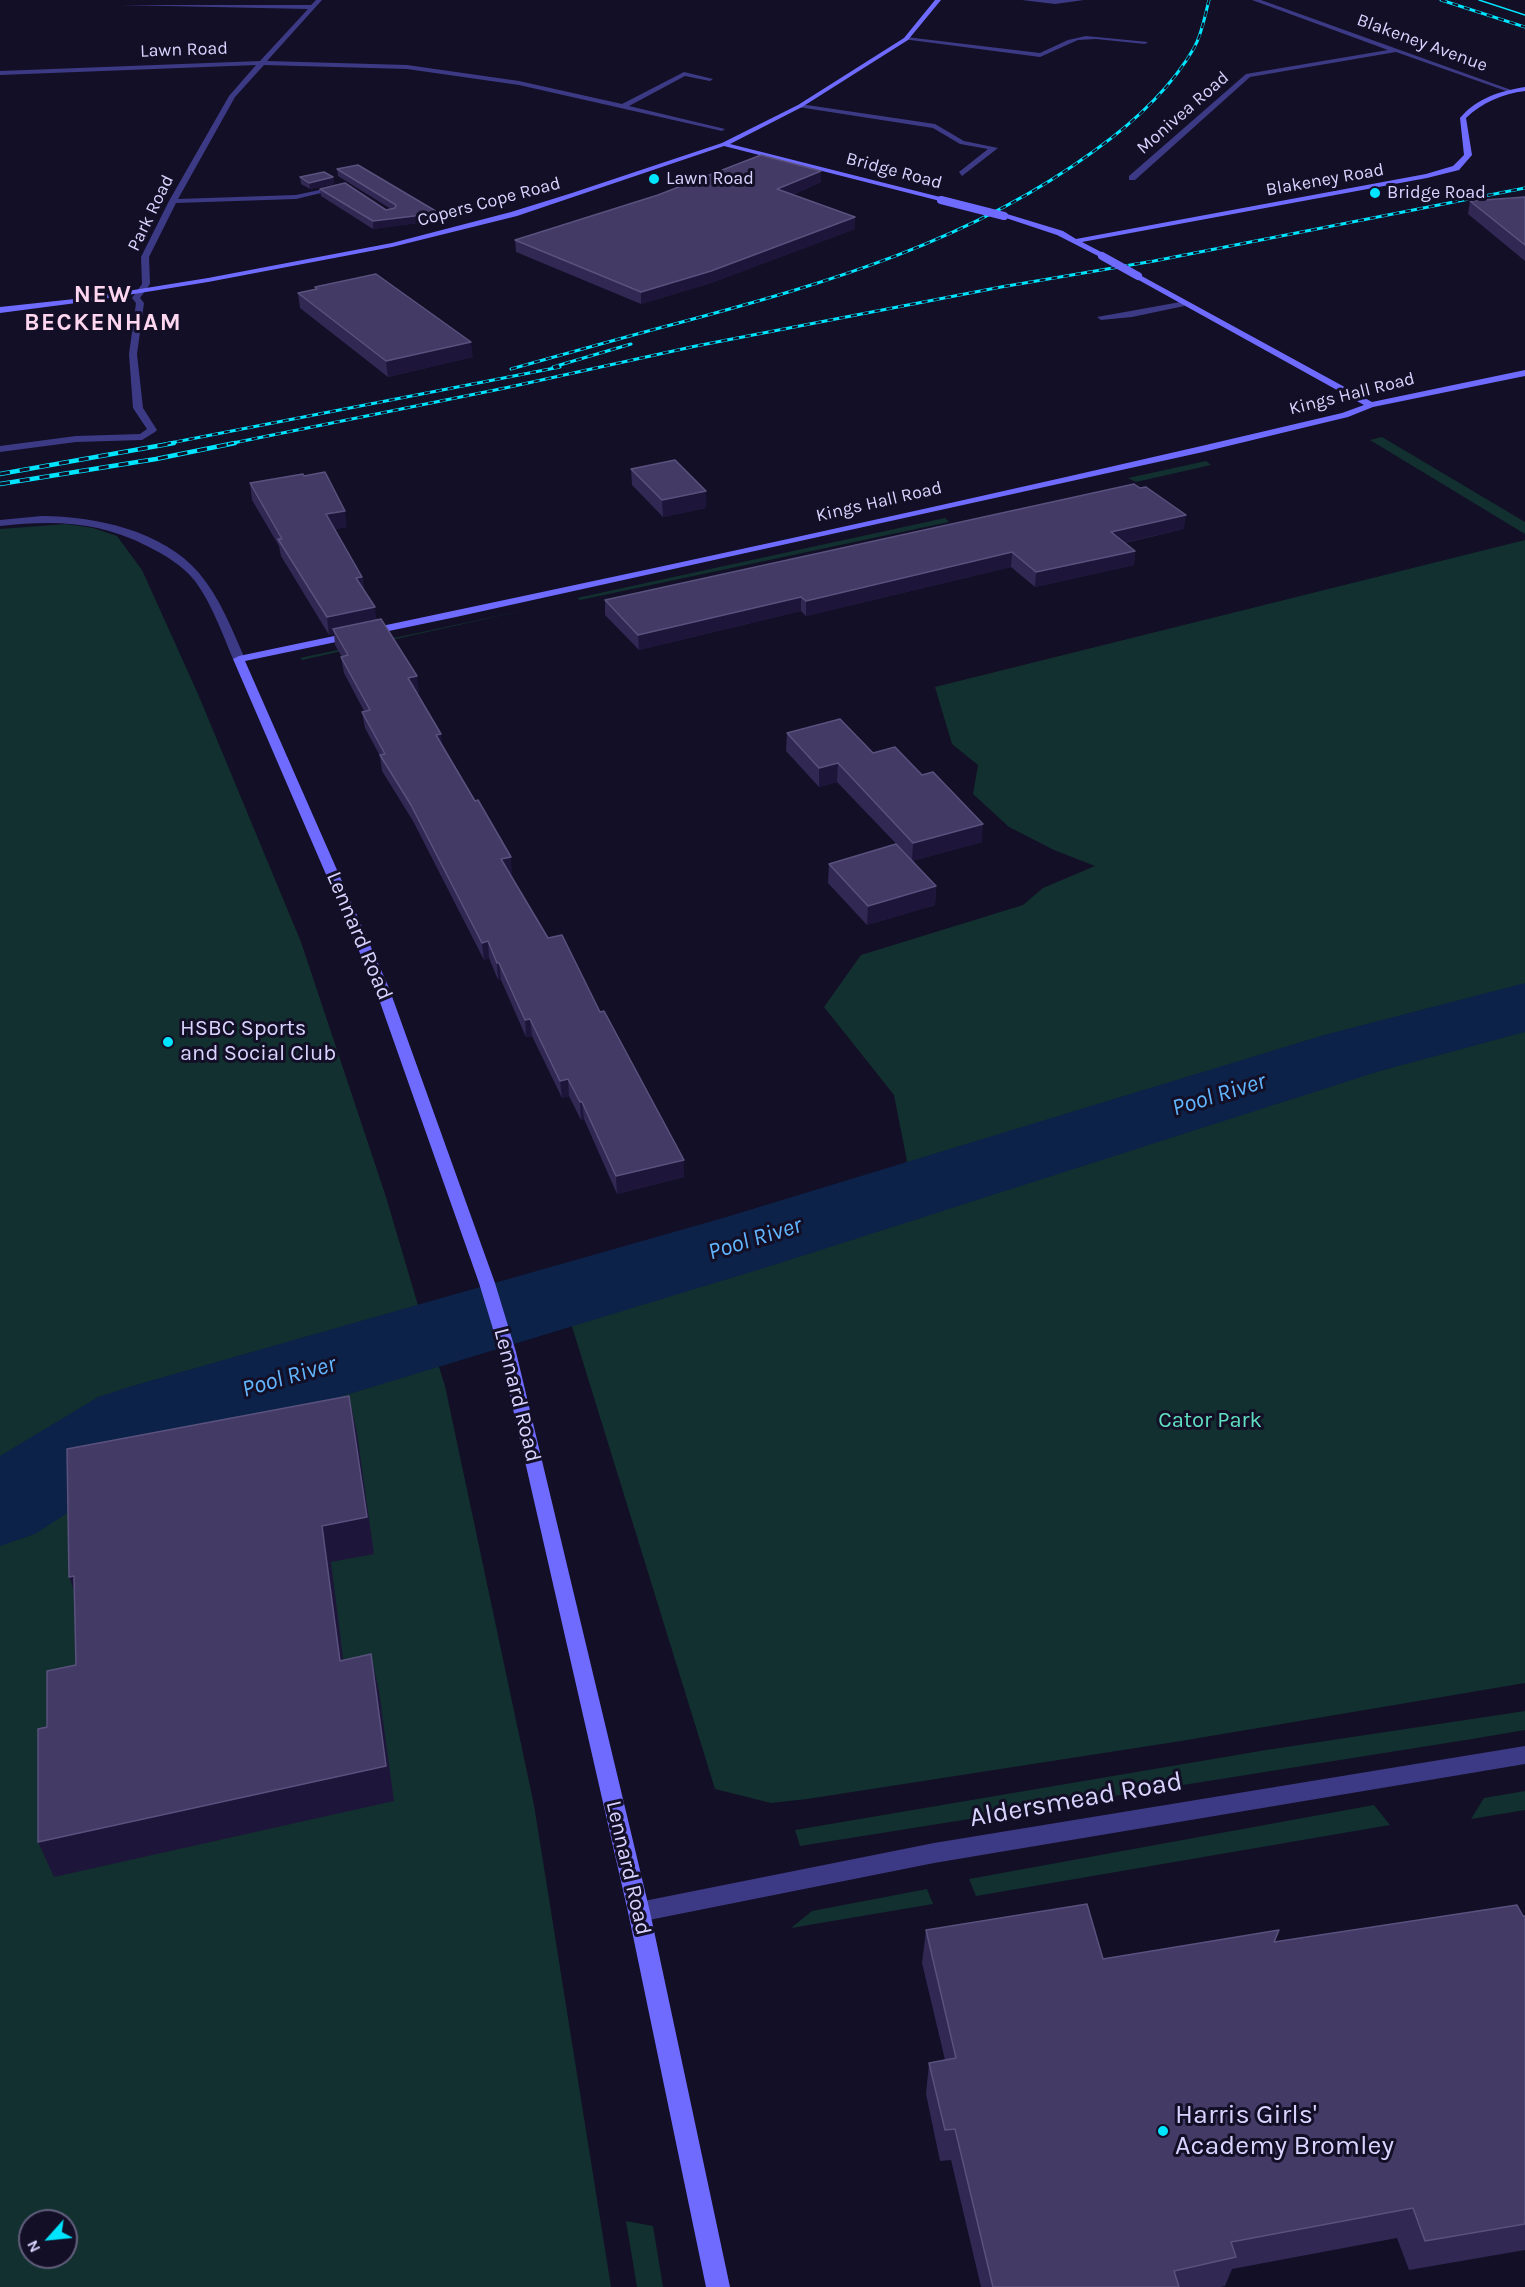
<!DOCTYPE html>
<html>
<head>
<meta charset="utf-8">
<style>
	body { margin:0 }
	#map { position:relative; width:1525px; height:2287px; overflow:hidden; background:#130f26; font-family:Karla,sans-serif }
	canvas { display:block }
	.north { position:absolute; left:18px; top:2209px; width:60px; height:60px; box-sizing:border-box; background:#130f26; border:2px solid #625e7d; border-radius:50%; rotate:243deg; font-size:16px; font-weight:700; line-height:24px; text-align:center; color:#d9d4ff }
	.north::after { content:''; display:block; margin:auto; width:21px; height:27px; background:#00e5ff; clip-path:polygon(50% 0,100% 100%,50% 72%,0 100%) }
</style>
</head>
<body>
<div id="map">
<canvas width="1525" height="2287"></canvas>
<div class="north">N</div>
</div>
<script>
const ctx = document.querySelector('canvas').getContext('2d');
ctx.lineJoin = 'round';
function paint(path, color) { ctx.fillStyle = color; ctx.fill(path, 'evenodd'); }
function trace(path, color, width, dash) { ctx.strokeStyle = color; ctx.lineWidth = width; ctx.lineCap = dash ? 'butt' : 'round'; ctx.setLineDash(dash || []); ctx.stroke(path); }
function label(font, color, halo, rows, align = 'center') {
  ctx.font = font + ' Karla,sans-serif'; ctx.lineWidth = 6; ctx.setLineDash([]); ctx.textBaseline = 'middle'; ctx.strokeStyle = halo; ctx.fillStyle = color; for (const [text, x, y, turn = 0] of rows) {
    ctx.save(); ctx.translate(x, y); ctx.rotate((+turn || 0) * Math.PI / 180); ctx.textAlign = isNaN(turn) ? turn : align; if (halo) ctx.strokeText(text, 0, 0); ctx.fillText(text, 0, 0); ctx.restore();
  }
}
const green = new Path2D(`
	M 1382,437 L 1525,522 L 1525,534 L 1370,440 Z
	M 1206,461 L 1211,465 L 1136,482 L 1128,478 Z
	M 945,518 L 949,522 L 580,600 L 577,598 Z
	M 66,524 L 93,528 L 117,536 L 142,570 L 198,694 L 301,942 L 386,1197 L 420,1312 L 71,1430 L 0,1475 L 0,529 Z
	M 1525,540 L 1525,993 L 1305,1053 L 1292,1077 L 1367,1057 L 1525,1008 L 1525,1683 L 1181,1741 L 807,1799 L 771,1803 L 715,1789 L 557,1278 L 883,1189 L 907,1161 L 894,1095 L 824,1007 L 861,955 L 1023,905 L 1043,888 L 1095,866 L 1054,850 L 1009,827 L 973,794 L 978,765 L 952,744 L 935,687 Z
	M 530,609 L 302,660 L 300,658 Z
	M 432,1345 L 445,1386 L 534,1805 L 611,2287 L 0,2287 L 0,1507 L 134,1429 ZM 30,2221 L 66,2221 L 66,2257 L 30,2257 Z
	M 1525,1711 L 1525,1730 L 1472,1739 L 800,1846 L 795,1830 L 1266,1750 Z
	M 1525,1791 L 1525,1810 L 1471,1819 L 1484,1798 Z
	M 1374,1805 L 1390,1825 L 976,1896 L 969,1879 Z
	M 927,1889 L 933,1904 L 791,1928 L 812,1911 Z
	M 626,2221 L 653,2226 L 663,2287 L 637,2287 Z`);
const river = new Path2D(`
	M 1525,983 L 1525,1032 L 1380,1071 L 774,1265 L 165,1450 L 35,1534 L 0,1546 L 0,1456 L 98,1397 L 132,1386 L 723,1218 L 1324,1035 Z`);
const street = new Path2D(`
	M 316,0 L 322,0 L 267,61 L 407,65 L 519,81 L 622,104 L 684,72 L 713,79 L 710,81 L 685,76 L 629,106 L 725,129 L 722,131 L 519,85 L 407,69 L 264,65 L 235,97 L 178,199 L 296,195 L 338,186 L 342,188 L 296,199 L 176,203 L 149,257 L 150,284 L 140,298 L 144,303 L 137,354 L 143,408 L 157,430 L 155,432 L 142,440 L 76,442 L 0,452 L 0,446 L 76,436 L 140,434 L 147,429 L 133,408 L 129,354 L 136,303 L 132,298 L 142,284 L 141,257 L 169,201 L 229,96 L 256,65 L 0,75 L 0,71 L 260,61 L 308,9 L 119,5 L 311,5 Z
	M 1022,0 L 1084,0 L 1055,4 Z
	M 1252,0 L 1261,0 L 1514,91 L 1509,92 L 1396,52 L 1250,77 L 1135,180 L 1129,180 L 1129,176 L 1246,74 L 1388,50 Z
	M 1086,36 L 1148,42 L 1145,44 L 1096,39 L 1078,40 L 1040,57 L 903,39 L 906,37 L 1040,53 L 1068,40 Z
	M 800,104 L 935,124 L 964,141 L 998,148 L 962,176 L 959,172 L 988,149 L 960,144 L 933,128 L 798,107 Z
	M 1186,301 L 1190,303 L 1189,305 L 1132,317 L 1101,320 L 1097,317 Z
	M 42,516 C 94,516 164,531 199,573 C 220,598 232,629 245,659 L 243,661 L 235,661 L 233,659 C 222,633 212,604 195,581 C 182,565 165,555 147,546 C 99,521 53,520 0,526 L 0,520 Z
	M 1525,1746 L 1525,1764 L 934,1863 L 639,1922 L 632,1919 L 628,1912 L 632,1905 L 639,1902 L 934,1843 Z`);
const secondary = new Path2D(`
	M 935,0 L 941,0 L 908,40 L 802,107 L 730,144 L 944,198 L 944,202 L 724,146 L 517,216 L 392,247 L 208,282 L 84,302 L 0,313 L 0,307 L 84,298 L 208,278 L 392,243 L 511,212 L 572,193 L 722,143 L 798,105 L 904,38 Z
	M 1525,87 L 1525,91 C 1502,94 1483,102 1466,118 L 1472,155 L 1459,170 L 1427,178 L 1082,242 L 1105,254 L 1106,256 L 1102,258 L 1057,235 L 1000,216 L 1007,214 L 1063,231 L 1076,239 L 1426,174 L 1453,166 L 1464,155 L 1460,118 C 1477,98 1500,91 1525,87 Z
	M 1138,274 L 1372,402 L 1525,370 L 1525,376 L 1373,407 L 1348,417 L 1203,452 L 456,617 L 245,661 L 389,988 L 495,1283 L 516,1352 L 650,1912 L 730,2287 L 706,2287 L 628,1912 L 500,1352 L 479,1283 L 375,988 L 233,659 L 239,656 C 607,579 976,500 1342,413 L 1364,405 L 1135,278 L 1134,276 Z`);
const tram = new Path2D(`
	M 1479,0 L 1525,15`);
const railFar1 = new Path2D(`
	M 1441,0 L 1525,27
	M 553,367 L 631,344
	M 511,369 C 568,353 625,337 682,322 C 827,283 971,241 1094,151 C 1133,123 1170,90 1194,48 C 1202,34 1205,15 1209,0
	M 165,444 L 560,367
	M 228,444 L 505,388 L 696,346 L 1001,287 L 1154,261 L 1525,188`);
const rail = new Path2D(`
	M 0,474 L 174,443
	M 0,484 L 156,459 L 235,443`);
const secondaryBridge = new Path2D(`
	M 941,200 L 1004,216
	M 1102,256 L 1138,276`);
const wall = new Path2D(`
	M 337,169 L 439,213 L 440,220 L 373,229 L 321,196 L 320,189 L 386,210 L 391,209 L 338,176 Z
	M 821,171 L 821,182 L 792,195 L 855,229 L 711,283 L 641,304 L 516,252 L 515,240 Z
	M 300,177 L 333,177 L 334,184 L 310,189 L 301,184 Z
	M 1525,197 L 1525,261 L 1468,214 L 1470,201 Z
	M 315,287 L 473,357 L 388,377 L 300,308 L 298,293 L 315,289 Z
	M 631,469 L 706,508 L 663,517 L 632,485 Z
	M 250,483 L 347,527 L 335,529 L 362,577 L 364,589 L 377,620 L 419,692 L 417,693 L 442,745 L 512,874 L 510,874 L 548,938 L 600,1012 L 684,1177 L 617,1194 L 584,1119 L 581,1120 L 569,1096 L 562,1098 L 532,1036 L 526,1037 L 501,980 L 498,980 L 489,958 L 484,960 L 413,821 L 382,771 L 380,756 L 365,728 L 362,712 L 364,711 L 344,673 L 341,657 L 342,657 L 335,645 L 334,634 L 329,635 L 281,556 L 279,546 L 252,500 Z
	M 1184,529 L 1125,543 L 1135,551 L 1134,565 L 1035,587 L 1011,567 L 806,616 L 801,611 L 639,650 L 605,615 L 605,600 Z
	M 787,733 L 873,753 L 982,842 L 912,861 L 936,886 L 935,905 L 867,925 L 828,883 L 829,864 L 906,854 L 837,782 L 819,787 L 786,751 Z
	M 1525,1916 L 1525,2250 L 1409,2270 L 1397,2238 L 1232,2269 L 1225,2286 L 1220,2287 L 981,2287 L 951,2160 L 940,2161 L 926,2094 L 929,2063 L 945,2060 L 922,1963 L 926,1930 L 1103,1959 L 1279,1930 L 1275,1942 Z`);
const shadedWall = new Path2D(`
	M 821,171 L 821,182 L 777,201 L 777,189 Z
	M 333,177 L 334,184 L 310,189 L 309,183 Z
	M 439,213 L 440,220 L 373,229 L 373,221 Z
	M 855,217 L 855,229 L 711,283 L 641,304 L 641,292 Z
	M 471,342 L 473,357 L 388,377 L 386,361 Z
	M 706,491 L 706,508 L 663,517 L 662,500 Z
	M 345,511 L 347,527 L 328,530 L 326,514 Z
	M 1186,515 L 1184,529 L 1109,546 L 1111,532 Z
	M 1135,551 L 1134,565 L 1035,587 L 1036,572 Z
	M 1012,552 L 1011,567 L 806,616 L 806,601 Z
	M 362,577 L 364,594 L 356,578 Z
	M 801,597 L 801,611 L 639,650 L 638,635 Z
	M 375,607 L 377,625 L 333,629 L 334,634 L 329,635 L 327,617 Z
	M 417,676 L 419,692 L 410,694 L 408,678 Z
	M 441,734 L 443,750 L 436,735 Z
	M 838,763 L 837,782 L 819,787 L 819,768 Z
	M 983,824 L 982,842 L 912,861 L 913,843 Z
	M 511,857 L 512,874 L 502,876 L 501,859 Z
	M 936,886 L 935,905 L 867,925 L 868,906 Z
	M 488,941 L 489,958 L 484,960 L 482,943 Z
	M 497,963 L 499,963 L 501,980 L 498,980 Z
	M 530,1019 L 532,1036 L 526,1037 L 525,1020 Z
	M 568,1079 L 569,1096 L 562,1098 L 560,1081 Z
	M 580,1102 L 582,1102 L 584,1119 L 581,1120 Z
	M 684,1160 L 684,1177 L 617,1194 L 616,1176 Z
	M 349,1396 L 357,1433 L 374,1554 L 331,1562 L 348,1697 L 340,1661 L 322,1526 Z
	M 74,1576 L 82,1614 L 69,1577 Z
	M 371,1654 L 379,1691 L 394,1801 L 54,1877 L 38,1842 Z`);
const building = new Path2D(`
	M 761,155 L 821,171 L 777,189 L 855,217 L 711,271 L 641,292 L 515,240 L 658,195 Z
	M 358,165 L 439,213 L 373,221 L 320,189 L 345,183 L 386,210 L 395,208 L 396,205 L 337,169 Z
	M 324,172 L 333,177 L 309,183 L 300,177 Z
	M 1525,197 L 1525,245 L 1470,201 Z
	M 376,274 L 471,342 L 386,361 L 298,293 L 317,289 L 315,287 Z
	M 675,460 L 706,491 L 662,500 L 631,469 Z
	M 325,472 L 345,511 L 326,514 L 362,577 L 356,578 L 375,607 L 327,617 L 278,539 L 282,539 L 250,483 L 303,474 L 304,476 Z
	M 1134,484 L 1140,488 L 1146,487 L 1186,515 L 1111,532 L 1135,551 L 1036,572 L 1012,552 L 806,601 L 801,597 L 638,635 L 605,600 Z
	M 381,619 L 417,676 L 408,678 L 441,734 L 436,735 L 475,801 L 478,800 L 511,857 L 501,859 L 548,938 L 562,935 L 600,1012 L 604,1011 L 684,1160 L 616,1176 L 582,1102 L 580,1102 L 568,1079 L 560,1081 L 530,1019 L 525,1020 L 499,963 L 497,963 L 488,941 L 482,943 L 411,805 L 380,755 L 385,754 L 362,712 L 370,710 L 341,657 L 348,655 L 333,629 Z
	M 840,719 L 873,753 L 895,747 L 922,775 L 933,772 L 983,824 L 913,843 L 838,763 L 819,768 L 787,733 Z
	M 896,844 L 936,886 L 868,906 L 829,864 Z
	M 349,1396 L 367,1517 L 322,1526 L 340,1661 L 371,1654 L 386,1766 L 38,1842 L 38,1729 L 47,1727 L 47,1671 L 76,1665 L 74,1576 L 69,1577 L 67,1449 Z
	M 1087,1904 L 1103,1959 L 1279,1930 L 1274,1942 L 1517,1905 L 1523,1916 L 1525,1916 L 1525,2224 L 1425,2241 L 1413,2208 L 1231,2242 L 1236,2257 L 1174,2271 L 1179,2287 L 993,2287 L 955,2129 L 945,2130 L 929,2063 L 956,2058 L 926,1930 Z`);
const markers = [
	[654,179,6,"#00e5ff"],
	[1375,193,6,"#00e5ff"],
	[168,1042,6,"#00e5ff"],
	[1163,2131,6,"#00e5ff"]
];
const farStreetnames = [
	["Blakeney Avenue",1422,43,20],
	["Lawn Road",184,50,-2],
	["Monivea Road",1183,113,-41],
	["Bridge Road",894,171,15],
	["Blakeney Road",1325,180,-10],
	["Copers Cope Road",489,202,-15],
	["Park Road",151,213,-64],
	["Kings Hall Road",1352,394,-14],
	["Kings Hall Road",879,502,-13]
];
const farPoinames = [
	["Lawn Road",666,179],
	["Bridge Road",1387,193]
];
const streetNames = [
	["Lennard Road",359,936,67],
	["Lennard Road",517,1395,76],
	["Lennard Road",628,1868,77]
];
const poiNames = [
	["HSBC Sports",180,1029],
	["and Social Club",180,1054]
];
const parkNames = [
	["Cator Park",1210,1421]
];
const farDistrictnames = [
	["NEW",103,295],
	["BECKENHAM",103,323]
];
const waterNames = [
	["Pool River",1219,1095,-17],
	["Pool River",755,1239,-17],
	["Pool River",289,1377,-16]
];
const nearStreetnames = [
	["Aldersmead Road",1076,1800,-10]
];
const nearPoinames = [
	["Harris Girls'",1175,2115],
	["Academy Bromley",1175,2146]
];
paint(green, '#12302f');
paint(river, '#0c2248');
paint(street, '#3d3a85');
paint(secondary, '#6f6bff');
trace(tram, '#00e5ff', 1.5);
trace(railFar1, '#00e5ff', 3);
trace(rail, '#00e5ff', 4.5);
trace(railFar1, '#130f26', 2, [6]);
trace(rail, '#130f26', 3, [10]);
trace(secondaryBridge, '#6f6bff', 8);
paint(wall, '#312854');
paint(shadedWall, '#1d163a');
paint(building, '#433a66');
trace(building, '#5a527e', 1.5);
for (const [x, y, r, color] of markers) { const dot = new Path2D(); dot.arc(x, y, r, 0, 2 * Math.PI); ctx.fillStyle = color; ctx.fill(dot); trace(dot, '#130f26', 2); }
label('18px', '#d9d4ff', '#130f26', farStreetnames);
label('18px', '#d9d4ff', '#130f26', farPoinames, 'left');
label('22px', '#d9d4ff', '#130f26', streetNames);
label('22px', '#d9d4ff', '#130f26', poiNames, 'left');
label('22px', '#5fe0c0', '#130f26', parkNames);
ctx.letterSpacing = '1.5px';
label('bold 24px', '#ffd6f0', '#130f26', farDistrictnames);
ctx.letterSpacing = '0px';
label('italic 24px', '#62b6ff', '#130f26', waterNames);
label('27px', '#d9d4ff', '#130f26', nearStreetnames);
label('27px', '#d9d4ff', '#130f26', nearPoinames, 'left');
</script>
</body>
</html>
